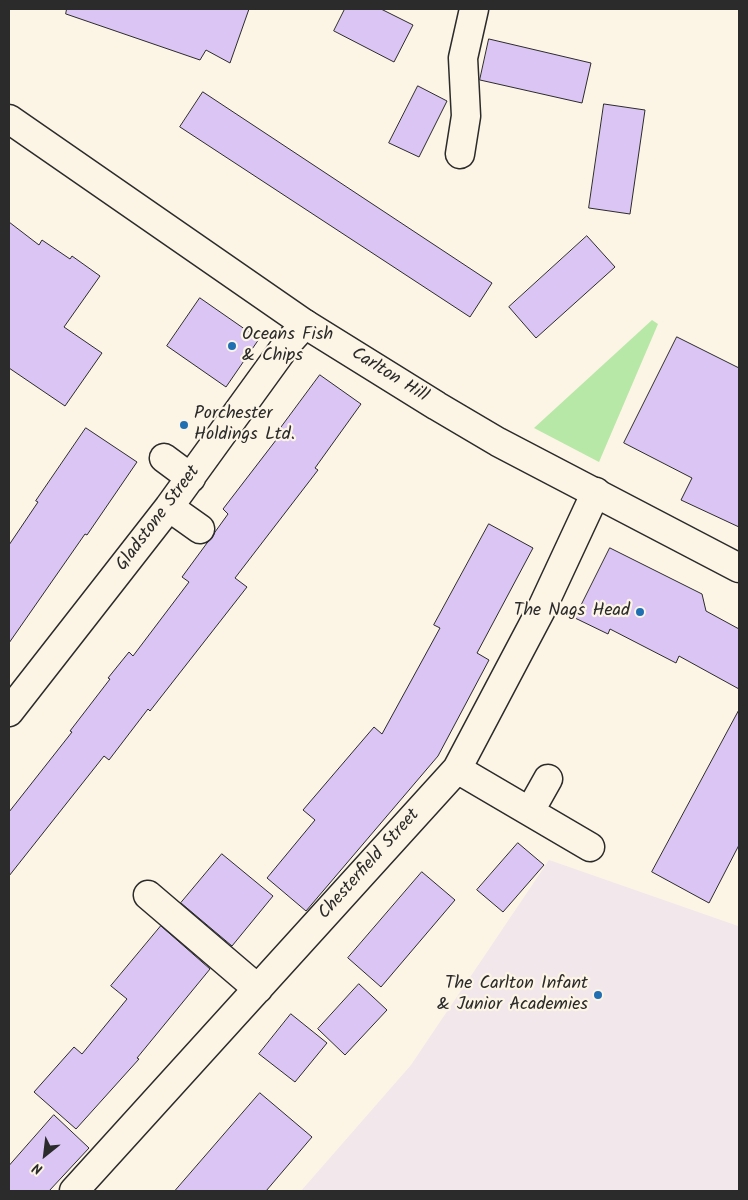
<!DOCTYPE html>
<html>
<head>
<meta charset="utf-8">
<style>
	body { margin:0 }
	#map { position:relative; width:748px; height:1200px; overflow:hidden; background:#fcf5e5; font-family:Kalam,sans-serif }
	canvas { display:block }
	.frame { position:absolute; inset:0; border:10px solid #2b2b2b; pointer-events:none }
	.north { position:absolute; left:20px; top:1130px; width:50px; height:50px; -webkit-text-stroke:4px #fcf5e5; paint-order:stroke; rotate:209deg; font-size:14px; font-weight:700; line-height:20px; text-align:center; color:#2b2b2b }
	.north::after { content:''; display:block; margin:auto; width:18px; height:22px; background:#2b2b2b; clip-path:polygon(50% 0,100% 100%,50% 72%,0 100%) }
</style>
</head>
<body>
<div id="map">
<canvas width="748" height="1200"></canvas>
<div class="frame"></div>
<div class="north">N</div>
</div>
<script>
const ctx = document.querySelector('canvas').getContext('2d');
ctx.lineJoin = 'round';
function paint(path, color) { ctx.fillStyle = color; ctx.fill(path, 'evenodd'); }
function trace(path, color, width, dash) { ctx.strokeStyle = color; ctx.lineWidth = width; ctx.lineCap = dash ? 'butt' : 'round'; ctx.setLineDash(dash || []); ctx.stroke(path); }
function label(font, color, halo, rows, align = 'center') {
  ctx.font = font + ' Kalam,sans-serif'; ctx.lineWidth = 4.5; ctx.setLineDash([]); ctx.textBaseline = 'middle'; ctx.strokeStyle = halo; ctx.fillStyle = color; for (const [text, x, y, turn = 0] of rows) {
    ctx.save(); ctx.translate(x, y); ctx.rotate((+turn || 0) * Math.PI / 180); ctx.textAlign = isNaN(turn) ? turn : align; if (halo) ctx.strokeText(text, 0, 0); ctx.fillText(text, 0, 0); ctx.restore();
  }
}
const built = new Path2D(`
	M 549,860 L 738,926 L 739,924 L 739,1191 L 301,1191 L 411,1065 Z`);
const green = new Path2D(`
	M 652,320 L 658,324 L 599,462 L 534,428 Z`);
const building = new Path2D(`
	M 67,9 L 249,9 L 230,63 L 206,50 L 200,60 L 66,14 Z
	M 345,9 L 381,9 L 413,25 L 394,62 L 334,31 Z
	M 489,39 L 591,63 L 582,103 L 480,80 Z
	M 418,86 L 447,101 L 419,157 L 389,143 Z
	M 203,92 L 492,283 L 470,317 L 180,127 Z
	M 604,104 L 645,110 L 630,214 L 589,208 Z
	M 9,222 L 39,245 L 42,240 L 70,259 L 72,256 L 100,276 L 64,327 L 102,353 L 65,406 L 9,368 Z
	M 587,236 L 615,267 L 536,338 L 509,307 Z
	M 200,298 L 259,339 L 226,387 L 167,346 Z
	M 677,337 L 739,368 L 739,527 L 681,500 L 692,478 L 624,443 Z
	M 320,375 L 361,404 L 315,468 L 318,470 L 235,578 L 247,587 L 150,711 L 148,709 L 109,760 L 104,756 L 9,876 L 9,812 L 72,732 L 70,731 L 110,679 L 108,678 L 129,652 L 133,656 L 189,582 L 182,577 L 207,543 L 212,538 L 215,532 L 228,514 L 223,509 L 283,431 L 280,429 Z
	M 86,428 L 137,462 L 87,535 L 85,534 L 9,643 L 9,545 L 38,502 L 36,501 Z
	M 489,524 L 533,548 L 477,653 L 489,660 L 438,756 L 306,911 L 267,878 L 315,820 L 303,810 L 374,727 L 382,734 L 440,628 L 434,625 Z
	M 610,548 L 702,594 L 706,611 L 739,629 L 739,689 L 679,656 L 676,663 L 610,629 L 608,634 L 575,618 Z
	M 739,710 L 739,845 L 709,903 L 652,872 Z
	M 518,843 L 544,865 L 503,912 L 477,890 Z
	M 222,854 L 273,896 L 232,946 L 181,903 Z
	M 422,872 L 455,900 L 381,987 L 348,958 Z
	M 161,926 L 210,969 L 137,1058 L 139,1059 L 76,1129 L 34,1092 L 74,1047 L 82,1054 L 127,999 L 111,986 Z
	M 359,984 L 387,1010 L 345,1055 L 318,1029 Z
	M 291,1014 L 327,1043 L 295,1082 L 259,1054 Z
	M 260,1093 L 312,1137 L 266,1191 L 175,1191 Z
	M 54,1115 L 89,1148 L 49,1191 L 9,1191 L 9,1166 Z`);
const minor = new Path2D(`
	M 460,154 L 466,116 L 463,58 L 474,9
	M 164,458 L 191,478
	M 169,507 L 200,529
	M 9,712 L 169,507 L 287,344 L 305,324
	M 457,769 L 590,847
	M 530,811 L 548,779
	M 148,895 L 258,989
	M 74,1191 L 457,769 L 542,608 L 596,492`);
const major = new Path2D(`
	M 9,119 L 305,324 L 437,406 L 498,442 L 739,568`);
const markers = [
	[232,346,5,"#1f6fb2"],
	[184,425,5,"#1f6fb2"],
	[640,612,5,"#1f6fb2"],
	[598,995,5,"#1f6fb2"]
];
const poiNames = [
	["Oceans Fish",242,336],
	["& Chips",242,357],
	["Porchester",194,415],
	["Holdings Ltd.",194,436],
	["The Nags Head",630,612,"right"],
	["The Carlton Infant",588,985,"right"],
	["& Junior Academies",588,1006,"right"]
];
const streetNames = [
	["Carlton Hill",389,376,32],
	["Gladstone Street",159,519,-53],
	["Chesterfield Street",370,865,-48]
];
paint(built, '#f2e7ea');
paint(green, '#b7e8a7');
paint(building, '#dbc5f5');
trace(building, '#2b2b2b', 1);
trace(minor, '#2b2b2b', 31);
trace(major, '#2b2b2b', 31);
trace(minor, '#fcf5e5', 28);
trace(major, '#fcf5e5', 28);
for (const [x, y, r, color] of markers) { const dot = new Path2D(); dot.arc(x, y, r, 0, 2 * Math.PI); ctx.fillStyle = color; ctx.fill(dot); trace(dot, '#fcf5e5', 2); }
label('18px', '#2b2b2b', '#fcf5e5', poiNames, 'left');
label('18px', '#2b2b2b', '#fcf5e5', streetNames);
</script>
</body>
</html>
